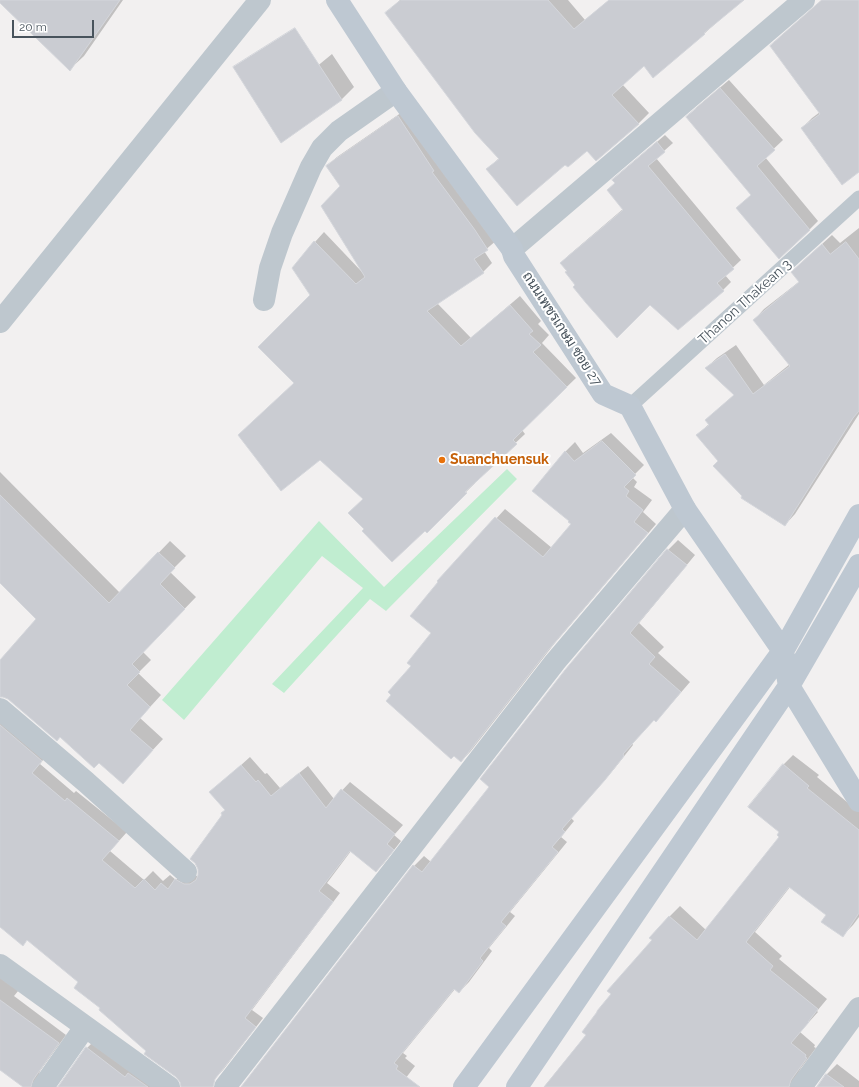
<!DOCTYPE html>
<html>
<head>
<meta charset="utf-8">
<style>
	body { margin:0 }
	#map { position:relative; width:859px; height:1087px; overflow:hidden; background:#f2f0f0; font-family:Raleway,sans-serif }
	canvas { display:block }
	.scale { position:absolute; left:12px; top:20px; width:82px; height:18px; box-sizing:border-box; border:2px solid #48535c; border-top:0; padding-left:5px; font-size:12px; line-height:14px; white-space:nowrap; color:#48535c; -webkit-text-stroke:3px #fff; paint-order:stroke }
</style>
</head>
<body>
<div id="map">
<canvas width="859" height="1087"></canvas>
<div class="scale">20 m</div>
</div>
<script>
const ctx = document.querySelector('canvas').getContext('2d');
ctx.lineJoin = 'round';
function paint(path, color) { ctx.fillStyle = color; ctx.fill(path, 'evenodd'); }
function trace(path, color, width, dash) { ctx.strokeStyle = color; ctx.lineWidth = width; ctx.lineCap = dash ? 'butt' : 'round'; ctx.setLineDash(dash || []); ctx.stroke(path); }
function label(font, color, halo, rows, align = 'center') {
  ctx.font = font + ' Raleway,Sarabun,sans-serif'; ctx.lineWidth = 4; ctx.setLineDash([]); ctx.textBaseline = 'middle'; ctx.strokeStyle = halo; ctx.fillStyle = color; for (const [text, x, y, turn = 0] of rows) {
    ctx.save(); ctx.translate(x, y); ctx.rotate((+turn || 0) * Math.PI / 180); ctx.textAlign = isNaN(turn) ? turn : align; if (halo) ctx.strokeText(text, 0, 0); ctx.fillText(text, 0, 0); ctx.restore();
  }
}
const green = new Path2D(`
	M 507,469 L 517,479 L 386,611 L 370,599 L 284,693 L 272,684 L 363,588 L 322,556 L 184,720 L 162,700 L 319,521 L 384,587 Z`);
const shadow = new Path2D(`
	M 0,0 L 123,0 L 84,56 L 70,69 L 0,1 Z
	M 400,0 L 568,0 L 585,20 L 609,0 L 741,0 L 705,33 L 653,76 L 644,65 L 622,84 L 649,113 L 639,123 L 596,160 L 588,150 L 566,163 L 488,169 L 499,158 L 386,13 Z
	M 822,0 L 859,0 L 859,171 L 802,128 L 812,118 L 820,112 L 771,46 L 781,36 Z
	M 332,54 L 354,87 L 341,100 L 276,100 Z
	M 729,80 L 783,140 L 765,157 L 818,221 L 809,230 L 737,208 L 752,194 L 696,108 Z
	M 408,108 L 497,240 L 484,251 L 492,263 L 483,272 L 437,303 L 471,338 L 520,296 L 541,321 L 538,324 L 549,335 L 542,343 L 576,378 L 522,430 L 525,434 L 474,482 L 475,483 L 427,531 L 425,529 L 366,529 L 364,498 L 295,382 L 311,295 L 293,268 L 315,242 L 324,232 L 363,273 L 341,187 L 327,166 L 337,157 Z
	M 665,135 L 673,143 L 656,158 L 741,260 L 725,275 L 731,282 L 723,290 L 576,285 L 561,263 L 569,255 L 623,209 L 616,183 L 622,172 Z
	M 859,228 L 859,414 L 795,514 L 785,525 L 719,461 L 697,435 L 709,424 L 706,420 L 735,394 L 706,368 L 717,358 L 736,345 L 764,385 L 790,364 L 754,320 L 764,309 L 800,281 L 802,262 L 832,235 L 840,243 Z
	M 611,433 L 644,465 L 632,477 L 637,482 L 634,487 L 652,500 L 643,512 L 656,524 L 554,644 L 470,752 L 461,761 L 412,666 L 432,633 L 439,581 L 505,509 L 552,548 L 573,524 L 570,521 L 534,491 L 566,451 L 575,442 L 583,453 Z
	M 0,472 L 120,593 L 170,541 L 186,556 L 170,572 L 196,597 L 143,652 L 151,660 L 138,673 L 161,695 L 140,718 L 163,739 L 123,782 L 99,762 L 60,736 L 9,699 L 0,696 L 0,661 L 38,619 L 0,581 Z
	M 678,540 L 695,555 L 639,623 L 664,647 L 658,653 L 690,682 L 665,711 L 655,719 L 632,743 L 633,745 L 614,769 L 571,818 L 574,821 L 561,837 L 567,842 L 510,912 L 515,916 L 489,948 L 492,951 L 469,982 L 459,992 L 455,989 L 403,1053 L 407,1056 L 405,1058 L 415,1066 L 399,1087 L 242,1087 L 414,866 L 424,856 L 431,862 L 490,787 L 668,550 Z
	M 0,710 L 49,752 L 40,764 L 74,793 L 76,791 L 127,832 L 110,851 L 144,880 L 153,871 L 163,881 L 170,875 L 176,880 L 185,871 L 193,876 L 199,876 L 226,810 L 211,792 L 250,757 L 265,774 L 267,773 L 280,788 L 308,766 L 334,799 L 350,782 L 403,825 L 394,835 L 401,841 L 384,863 L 376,871 L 351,851 L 327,883 L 340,893 L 252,1010 L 263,1018 L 223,1070 L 215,1078 L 148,1050 L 101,1007 L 79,982 L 28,939 L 0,926 Z
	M 793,755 L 819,775 L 817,777 L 859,812 L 859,917 L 853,925 L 843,935 L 828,914 L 790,887 L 755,932 L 782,956 L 779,959 L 827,999 L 817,1011 L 818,1012 L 800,1032 L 815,1045 L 814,1047 L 816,1048 L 801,1068 L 791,1087 L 544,1087 L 587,1034 L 653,940 L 651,938 L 670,916 L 680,906 L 706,930 L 780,837 L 783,765 Z
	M 0,968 L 23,985 L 14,996 L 66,1035 L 40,1071 L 38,1078 L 41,1087 L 25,1087 L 0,1069 Z
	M 96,1039 L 168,1087 L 59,1087 L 87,1048 Z
	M 837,1064 L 859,1081 L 859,1087 L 818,1087 L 827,1074 Z`);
const building = new Path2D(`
	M 0,0 L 120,0 L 70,71 L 0,3 Z
	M 401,0 L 548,0 L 574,29 L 609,0 L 744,0 L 704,33 L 705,34 L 653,78 L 644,66 L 612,95 L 639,124 L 596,161 L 587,151 L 568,167 L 565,165 L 517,206 L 486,169 L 499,159 L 475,133 L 385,13 Z
	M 822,0 L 859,0 L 859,172 L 842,185 L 801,128 L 820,114 L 770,46 Z
	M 295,28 L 342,100 L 281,143 L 233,67 Z
	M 720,88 L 775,150 L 757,166 L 810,230 L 779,259 L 736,208 L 751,195 L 686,117 Z
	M 398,116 L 434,171 L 432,172 L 475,230 L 488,250 L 474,259 L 484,273 L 427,311 L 461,346 L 510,305 L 533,331 L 529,334 L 541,345 L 533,352 L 567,387 L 513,440 L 517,444 L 465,492 L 467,493 L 427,533 L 425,531 L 392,562 L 362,531 L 364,529 L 348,513 L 363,499 L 320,460 L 281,491 L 238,435 L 294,383 L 258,347 L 310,295 L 292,268 L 314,241 L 356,284 L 365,277 L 321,206 L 340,186 L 326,166 Z
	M 657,142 L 665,152 L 648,166 L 734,269 L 717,283 L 724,291 L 678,330 L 650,305 L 617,338 L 586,303 L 573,287 L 575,285 L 565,272 L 567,271 L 560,263 L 623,210 L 607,190 L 615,183 L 612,180 Z
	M 846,242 L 859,259 L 859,411 L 853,418 L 785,526 L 741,498 L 742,496 L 713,466 L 718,461 L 696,435 L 709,425 L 705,420 L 734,395 L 705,368 L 725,354 L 753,394 L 790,366 L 753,320 L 799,282 L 791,272 L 822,244 L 830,254 Z
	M 602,441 L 636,475 L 624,487 L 629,491 L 626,496 L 643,510 L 634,522 L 648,533 L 545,654 L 461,762 L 454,756 L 451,759 L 386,701 L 391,695 L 388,692 L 411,666 L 407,663 L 431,633 L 410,616 L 438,582 L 437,581 L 495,517 L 543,557 L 571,524 L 568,522 L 569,521 L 532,491 L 565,451 L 574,461 Z
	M 0,495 L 109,603 L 158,552 L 175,568 L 160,584 L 185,609 L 132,664 L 140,672 L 127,685 L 150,707 L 130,730 L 153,750 L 123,784 L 99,763 L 94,768 L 60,737 L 57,741 L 8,699 L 3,697 L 0,697 L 0,660 L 36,619 L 0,583 Z
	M 667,549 L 687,565 L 630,633 L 655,657 L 649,664 L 681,692 L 656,722 L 654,720 L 623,754 L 624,756 L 605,780 L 562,829 L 565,832 L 552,847 L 558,852 L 501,922 L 506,926 L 480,958 L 483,961 L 459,993 L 454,989 L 394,1063 L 398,1066 L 396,1069 L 420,1087 L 241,1087 L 413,865 L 422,872 L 489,787 L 480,779 L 565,670 Z
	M 0,725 L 42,761 L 32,773 L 65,801 L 67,798 L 119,841 L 102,860 L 135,888 L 144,879 L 155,890 L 161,883 L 168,889 L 175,879 L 184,884 L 190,884 L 196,880 L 198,875 L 198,869 L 195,863 L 190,859 L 222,815 L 221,813 L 225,810 L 209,792 L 241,765 L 256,782 L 258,780 L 271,796 L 299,773 L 326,808 L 341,789 L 395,834 L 387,844 L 394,850 L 376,872 L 350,851 L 319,891 L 333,902 L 245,1018 L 256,1027 L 215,1079 L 213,1087 L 181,1087 L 180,1082 L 176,1077 L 144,1054 L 146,1051 L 99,1010 L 100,1008 L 74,988 L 78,982 L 27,940 L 23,946 L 0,927 Z
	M 783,764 L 809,786 L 807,788 L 859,830 L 859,913 L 843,937 L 821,922 L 826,915 L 789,887 L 746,942 L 773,966 L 770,970 L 818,1009 L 808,1022 L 809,1022 L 791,1043 L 806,1055 L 805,1057 L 807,1058 L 791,1080 L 789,1087 L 544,1087 L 586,1035 L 582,1032 L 597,1012 L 597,1011 L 611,994 L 607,991 L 652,940 L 649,938 L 669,916 L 697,940 L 779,837 L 777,835 L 779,832 L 748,807 Z
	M 0,1000 L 59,1043 L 33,1080 L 31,1087 L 23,1087 L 0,1070 Z
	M 86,1047 L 125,1077 L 128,1073 L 148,1087 L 58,1087 Z
	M 826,1074 L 844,1087 L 817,1087 Z`);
const lane = new Path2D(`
	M 630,406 L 859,198`);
const street = new Path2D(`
	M 512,249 L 804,0
	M 264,300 L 270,268 L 282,233 L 311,167 L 322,148 L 339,131 L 396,91
	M 0,322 L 260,0
	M 0,709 L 86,782 L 186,872
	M 0,965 L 169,1087
	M 43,1087 L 85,1027
	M 225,1087 L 555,662 L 685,509
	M 801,1087 L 859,1008`);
const secondary = new Path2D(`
	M 337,0 L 396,91 L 512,249 L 514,256 L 603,394 L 630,406 L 685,509 L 783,651 L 789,686 L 859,801
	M 464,1087 L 783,651 L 859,515
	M 517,1087 L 789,686 L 859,565`);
const markers = [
	[442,460,4,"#e8710a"]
];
const streetNames = [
	["Thanon Thakean 3",745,302,-42],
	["ถนนเพชรเกษม ซอย 27",562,329,57]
];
const foodNames = [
	["Suanchuensuk",450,460]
];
paint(green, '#c0edd0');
paint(shadow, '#0003');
paint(building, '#caccd2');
trace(building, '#d4d6db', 1);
trace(lane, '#bec7ce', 15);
trace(street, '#bec7ce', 22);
trace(secondary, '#bec8d2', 22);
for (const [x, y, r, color] of markers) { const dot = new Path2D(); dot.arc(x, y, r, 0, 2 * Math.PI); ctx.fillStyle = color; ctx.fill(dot); trace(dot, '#fff', 1.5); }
label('14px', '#48535c', '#fff', streetNames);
label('bold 14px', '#c56008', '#fff', foodNames, 'left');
</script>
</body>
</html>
